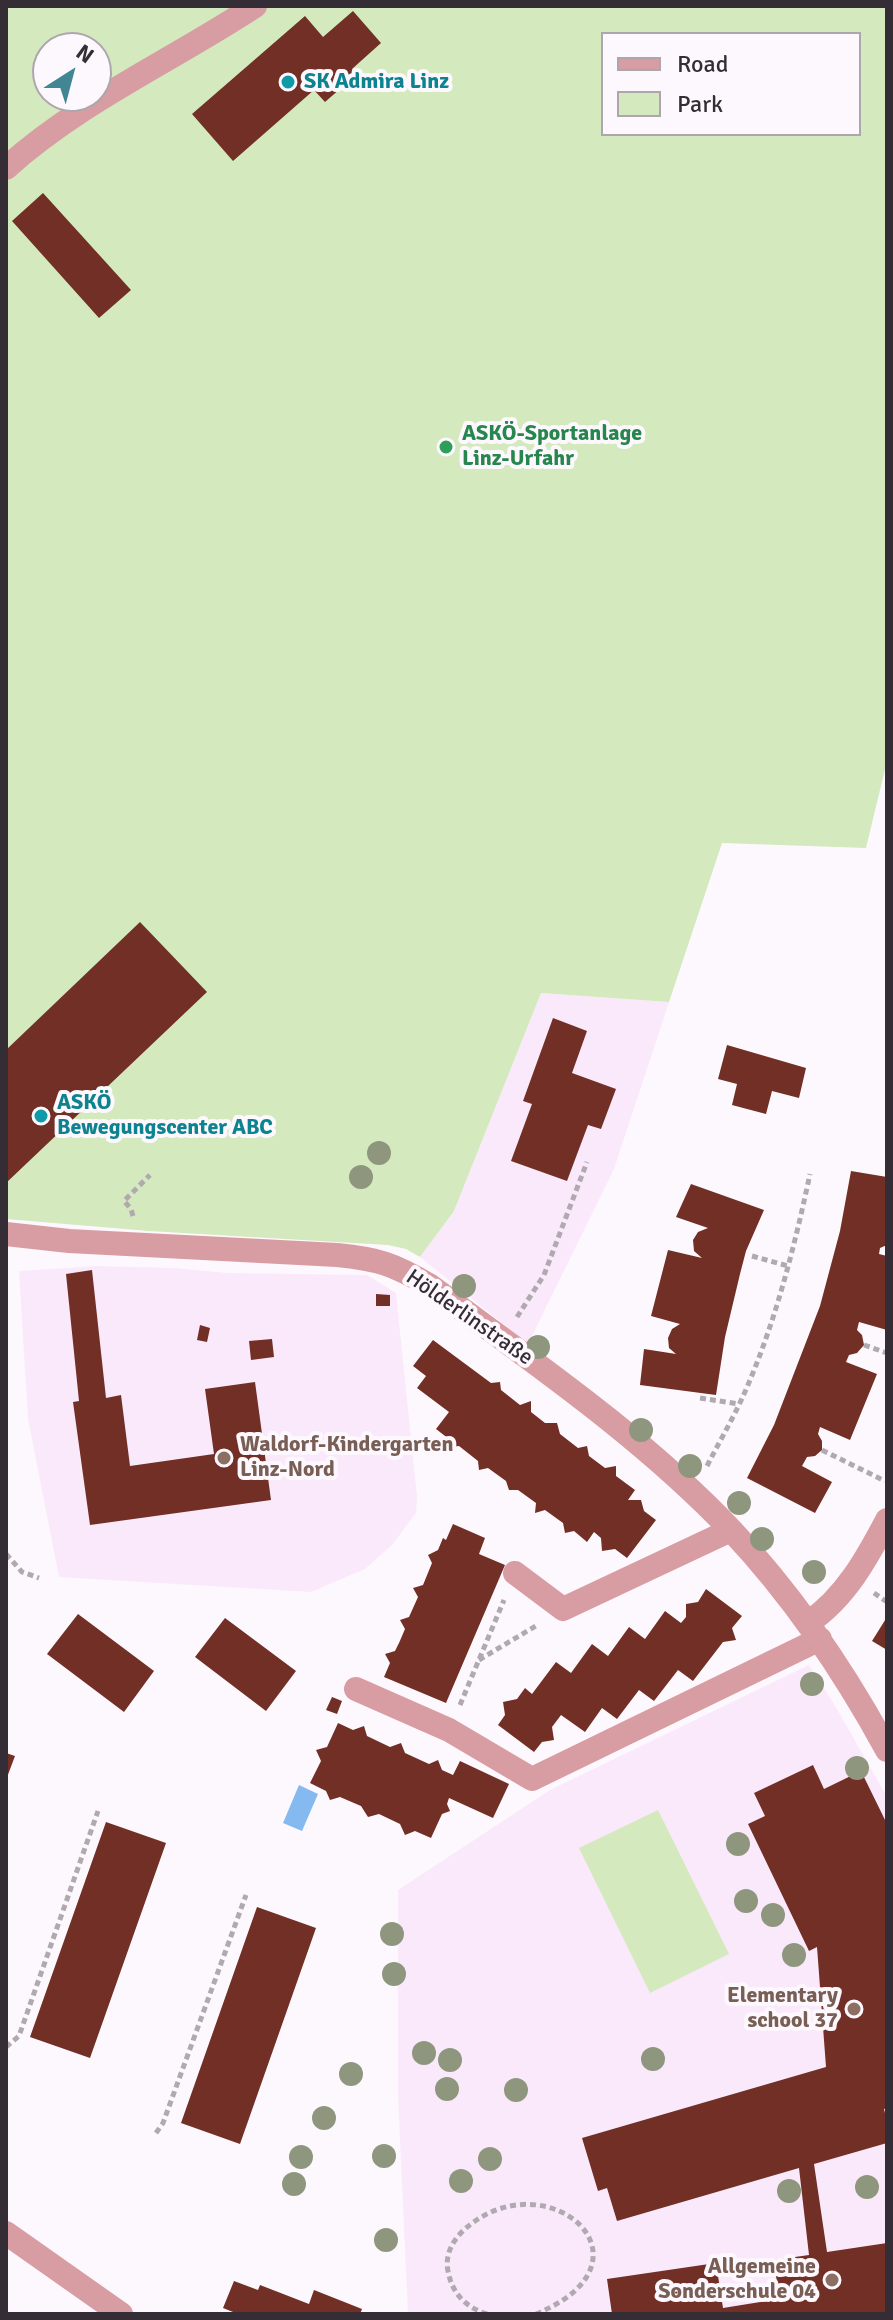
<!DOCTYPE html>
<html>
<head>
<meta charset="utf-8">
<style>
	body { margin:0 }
	#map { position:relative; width:893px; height:2320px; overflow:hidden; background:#fdf8fd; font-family:Signika,sans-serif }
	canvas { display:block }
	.frame { position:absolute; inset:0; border:8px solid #352d36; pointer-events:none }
	.legend { position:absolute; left:601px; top:32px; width:260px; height:104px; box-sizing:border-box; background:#fdf8fd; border:2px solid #ada7ad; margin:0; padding:10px 14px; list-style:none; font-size:24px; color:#352d36 }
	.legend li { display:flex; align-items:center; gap:16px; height:40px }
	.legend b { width:40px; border:2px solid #ada7ad }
	.north { position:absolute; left:32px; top:32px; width:80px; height:80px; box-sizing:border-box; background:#fdf8fd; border:2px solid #ada7ad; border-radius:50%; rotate:36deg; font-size:22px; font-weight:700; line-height:32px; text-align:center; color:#352d36 }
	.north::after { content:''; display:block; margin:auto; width:28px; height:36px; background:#418793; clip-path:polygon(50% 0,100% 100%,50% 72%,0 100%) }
</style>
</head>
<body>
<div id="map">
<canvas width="893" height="2320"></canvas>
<div class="frame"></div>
<ul class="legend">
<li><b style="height:10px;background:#d89da2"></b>Road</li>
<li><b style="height:22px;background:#d4e9be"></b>Park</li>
</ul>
<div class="north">N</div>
</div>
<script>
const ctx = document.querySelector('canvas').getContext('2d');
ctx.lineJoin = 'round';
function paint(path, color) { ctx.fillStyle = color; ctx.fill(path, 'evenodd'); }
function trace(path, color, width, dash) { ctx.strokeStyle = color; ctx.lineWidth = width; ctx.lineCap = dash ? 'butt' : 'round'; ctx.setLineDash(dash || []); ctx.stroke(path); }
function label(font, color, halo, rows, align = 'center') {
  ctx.font = font + ' Signika,sans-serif'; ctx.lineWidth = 8; ctx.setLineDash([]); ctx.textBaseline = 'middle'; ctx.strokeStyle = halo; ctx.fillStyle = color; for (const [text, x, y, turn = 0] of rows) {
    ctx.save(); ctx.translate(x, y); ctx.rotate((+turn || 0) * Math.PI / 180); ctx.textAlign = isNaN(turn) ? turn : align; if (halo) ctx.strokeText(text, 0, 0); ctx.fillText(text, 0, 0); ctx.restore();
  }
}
const built = new Path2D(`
	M 541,993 L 669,1002 L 614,1169 L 528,1344 L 420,1257 L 454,1211 Z
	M 98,1266 L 174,1268 L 228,1273 L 367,1275 L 396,1293 L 417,1497 L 416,1513 L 392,1545 L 365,1569 L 311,1592 L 59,1577 L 28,1419 L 19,1271 Z
	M 809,1665 L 837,1709 L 887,1797 L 887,2314 L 408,2314 L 398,2096 L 398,1890 L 550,1790 Z`);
const green = new Path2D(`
	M 6,6 L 887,6 L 887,761 L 866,848 L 722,843 L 669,1002 L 541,993 L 454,1211 L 420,1257 L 406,1249 L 388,1245 L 149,1231 L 6,1219 ZM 603,34 L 859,34 L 859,134 L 603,134 ZM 48,48 L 96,48 L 96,96 L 48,96 Z
	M 658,1810 L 729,1954 L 650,1993 L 579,1848 Z`);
const water = new Path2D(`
	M 299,1785 L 318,1794 L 302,1831 L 283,1823 Z`);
const building = new Path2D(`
	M 353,11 L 381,43 L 352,69 L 356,75 L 325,102 L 314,90 L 233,161 L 192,114 L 305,16 L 323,37 Z
	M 43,193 L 131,290 L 99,318 L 12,221 Z
	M 140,922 L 207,992 L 6,1183 L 6,1050 Z
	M 553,1018 L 587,1031 L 572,1073 L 616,1089 L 601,1129 L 588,1125 L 567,1181 L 511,1161 L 532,1104 L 523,1101 Z
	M 727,1045 L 806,1068 L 799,1098 L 772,1091 L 766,1114 L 732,1105 L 737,1084 L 718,1079 Z
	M 851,1171 L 887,1177 L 887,1245 L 880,1248 L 879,1254 L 887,1256 L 887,1330 L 859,1322 L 857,1330 L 862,1335 L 864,1345 L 857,1353 L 849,1355 L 846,1362 L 877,1374 L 850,1440 L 820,1427 L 818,1434 L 822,1441 L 822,1450 L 815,1456 L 807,1457 L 802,1466 L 832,1482 L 815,1513 L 747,1478 L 774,1425 L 820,1306 L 840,1231 Z
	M 691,1184 L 764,1210 L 746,1251 L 740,1274 L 725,1337 L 716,1395 L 640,1385 L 644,1349 L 676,1354 L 669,1348 L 668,1338 L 672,1329 L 680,1324 L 651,1316 L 668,1250 L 702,1258 L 694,1251 L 693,1240 L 698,1232 L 708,1228 L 676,1217 Z
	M 92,1270 L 106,1398 L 121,1395 L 130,1466 L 214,1454 L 205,1389 L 255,1382 L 271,1500 L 90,1525 L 73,1402 L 79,1401 L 66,1274 Z
	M 376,1294 L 390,1295 L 390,1306 L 376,1306 Z
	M 200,1325 L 210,1328 L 207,1342 L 197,1340 Z
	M 272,1339 L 274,1357 L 251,1360 L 249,1341 Z
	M 433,1340 L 491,1383 L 500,1382 L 501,1390 L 520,1405 L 531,1401 L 531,1412 L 545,1423 L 557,1423 L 560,1434 L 578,1448 L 587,1446 L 589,1456 L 605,1468 L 616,1466 L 616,1476 L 635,1490 L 628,1500 L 641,1500 L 644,1511 L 656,1520 L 627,1558 L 615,1549 L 602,1551 L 601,1538 L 594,1532 L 587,1542 L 574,1531 L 565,1533 L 563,1523 L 545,1510 L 535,1513 L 536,1503 L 518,1490 L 509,1490 L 506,1481 L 488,1468 L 479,1470 L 478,1461 L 459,1446 L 451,1447 L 449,1439 L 436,1429 L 449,1412 L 417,1388 L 426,1376 L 413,1366 Z
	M 453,1524 L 485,1538 L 479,1554 L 505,1565 L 446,1703 L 384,1677 L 390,1663 L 385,1654 L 395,1651 L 399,1643 L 405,1629 L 400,1620 L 409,1617 L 418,1597 L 413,1588 L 423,1585 L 432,1563 L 428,1555 L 438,1550 L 443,1538 L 446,1540 Z
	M 706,1589 L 742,1616 L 732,1628 L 736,1640 L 723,1642 L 693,1681 L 678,1670 L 654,1701 L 639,1690 L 617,1719 L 602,1708 L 585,1732 L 561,1715 L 552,1727 L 554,1740 L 542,1742 L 534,1752 L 498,1725 L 505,1715 L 503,1702 L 517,1699 L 525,1688 L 532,1694 L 556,1662 L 571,1673 L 592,1644 L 608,1656 L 629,1627 L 645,1639 L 665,1611 L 681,1623 L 686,1617 L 686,1604 L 698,1602 Z
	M 78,1614 L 154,1671 L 124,1712 L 47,1654 Z
	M 887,1617 L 887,1650 L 872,1641 Z
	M 225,1618 L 296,1671 L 266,1711 L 195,1657 Z
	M 332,1697 L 342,1701 L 337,1714 L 326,1710 Z
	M 338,1723 L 353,1730 L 364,1726 L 367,1736 L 390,1747 L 401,1743 L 405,1753 L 429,1764 L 438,1760 L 442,1770 L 453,1775 L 460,1761 L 509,1784 L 493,1818 L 449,1798 L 447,1804 L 450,1811 L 442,1814 L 431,1838 L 415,1831 L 405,1835 L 400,1824 L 379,1814 L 368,1817 L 361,1806 L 340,1797 L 330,1800 L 326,1791 L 310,1783 L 321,1761 L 316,1750 L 327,1747 Z
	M 6,1753 L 15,1756 L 6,1780 Z
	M 813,1765 L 824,1789 L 861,1771 L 887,1824 L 887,2108 L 884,2109 L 887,2121 L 887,2143 L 814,2164 L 827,2252 L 887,2243 L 887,2314 L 612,2314 L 607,2279 L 716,2263 L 723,2308 L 779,2299 L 774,2260 L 809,2255 L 799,2168 L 617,2221 L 607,2188 L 598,2191 L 582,2138 L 826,2067 L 817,1947 L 809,1951 L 748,1824 L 765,1816 L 754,1793 Z
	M 106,1822 L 166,1843 L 90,2058 L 30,2037 Z
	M 257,1907 L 316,1928 L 240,2144 L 181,2123 Z
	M 234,2281 L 258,2290 L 260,2285 L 309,2304 L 314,2290 L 362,2309 L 360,2314 L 238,2314 L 223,2308 Z`);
const path = new Path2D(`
	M 133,1216 L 131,1209 L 124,1201 L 150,1175
	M 752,1256 L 788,1266
	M 517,1317 L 544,1275 L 587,1162
	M 864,1345 L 887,1353
	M 700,1398 L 739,1404
	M 822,1450 L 885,1481
	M 707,1466 C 719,1442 733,1419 744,1394 C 775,1324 794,1249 810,1174
	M 6,1554 L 22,1572 L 39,1578
	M 874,1593 L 887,1602
	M 479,1660 L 539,1624
	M 460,1705 L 504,1600
	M 6,2047 L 19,2036 L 98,1811
	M 156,2133 L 163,2123 L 246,1895
	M 487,2314 C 465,2307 452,2293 448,2271 C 444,2252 456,2235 471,2224 C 552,2162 662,2262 536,2314`);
const minor = new Path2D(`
	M 6,168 C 79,102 173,60 255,6
	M 6,1234 L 69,1241 L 337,1255 C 378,1259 393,1264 429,1285 C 533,1362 643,1437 732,1531 C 794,1597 844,1671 887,1750
	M 515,1573 L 563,1609 L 731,1530
	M 809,1622 C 845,1598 867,1558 887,1520
	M 356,1689 L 449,1730 L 532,1779 L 820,1639
	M 6,2233 L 121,2314`);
const trees = [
	[379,1153],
	[361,1177],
	[464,1286],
	[538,1347],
	[641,1430],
	[690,1466],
	[739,1503],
	[762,1539],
	[814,1572],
	[812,1684],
	[857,1768],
	[738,1844],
	[746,1901],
	[773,1915],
	[392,1934],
	[794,1955],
	[394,1974],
	[424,2053],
	[653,2059],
	[450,2060],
	[351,2074],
	[447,2089],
	[516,2090],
	[324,2118],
	[384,2156],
	[301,2157],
	[490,2159],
	[461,2181],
	[294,2184],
	[867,2187],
	[789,2191],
	[386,2240]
];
const markers = [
	[288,82,8,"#0f9aa8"],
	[446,447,8,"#2e9e5b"],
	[41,1116,8,"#0f9aa8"],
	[224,1458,8,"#8d6e63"],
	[854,2009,8,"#8d6e63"],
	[832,2280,8,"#8d6e63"]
];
const cultureNames = [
	["SK Admira Linz",304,82],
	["ASKÖ",57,1103],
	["Bewegungscenter ABC",57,1128]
];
const leisureNames = [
	["ASKÖ-Sportanlage",462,434],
	["Linz-Urfahr",462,459]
];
const streetNames = [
	["Hölderlinstraße",469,1318,35]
];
const educationNames = [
	["Waldorf-Kindergarten",240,1445,"left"],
	["Linz-Nord",240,1470,"left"],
	["Elementary",838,1996],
	["school 37",838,2021],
	["Allgemeine",816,2267],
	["Sonderschule 04",816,2292]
];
paint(built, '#fae9fb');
paint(green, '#d4e9be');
paint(water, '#85baf0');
paint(building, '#712f25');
trace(path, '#b0aab0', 5, [6, 4]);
trace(minor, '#d89da2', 24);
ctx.fillStyle = '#8e977e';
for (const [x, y] of trees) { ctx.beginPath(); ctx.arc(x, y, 12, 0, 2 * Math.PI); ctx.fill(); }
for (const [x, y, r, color] of markers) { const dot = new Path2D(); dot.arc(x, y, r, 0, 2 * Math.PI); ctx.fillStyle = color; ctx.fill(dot); trace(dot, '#fdf8fd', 3); }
label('bold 22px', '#0d838f', '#fdf8fd', cultureNames, 'left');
label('bold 22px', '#27864d', '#fdf8fd', leisureNames, 'left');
label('22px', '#352d36', '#fdf8fd', streetNames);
label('bold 22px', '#785e54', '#fdf8fd', educationNames, 'right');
</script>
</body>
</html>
